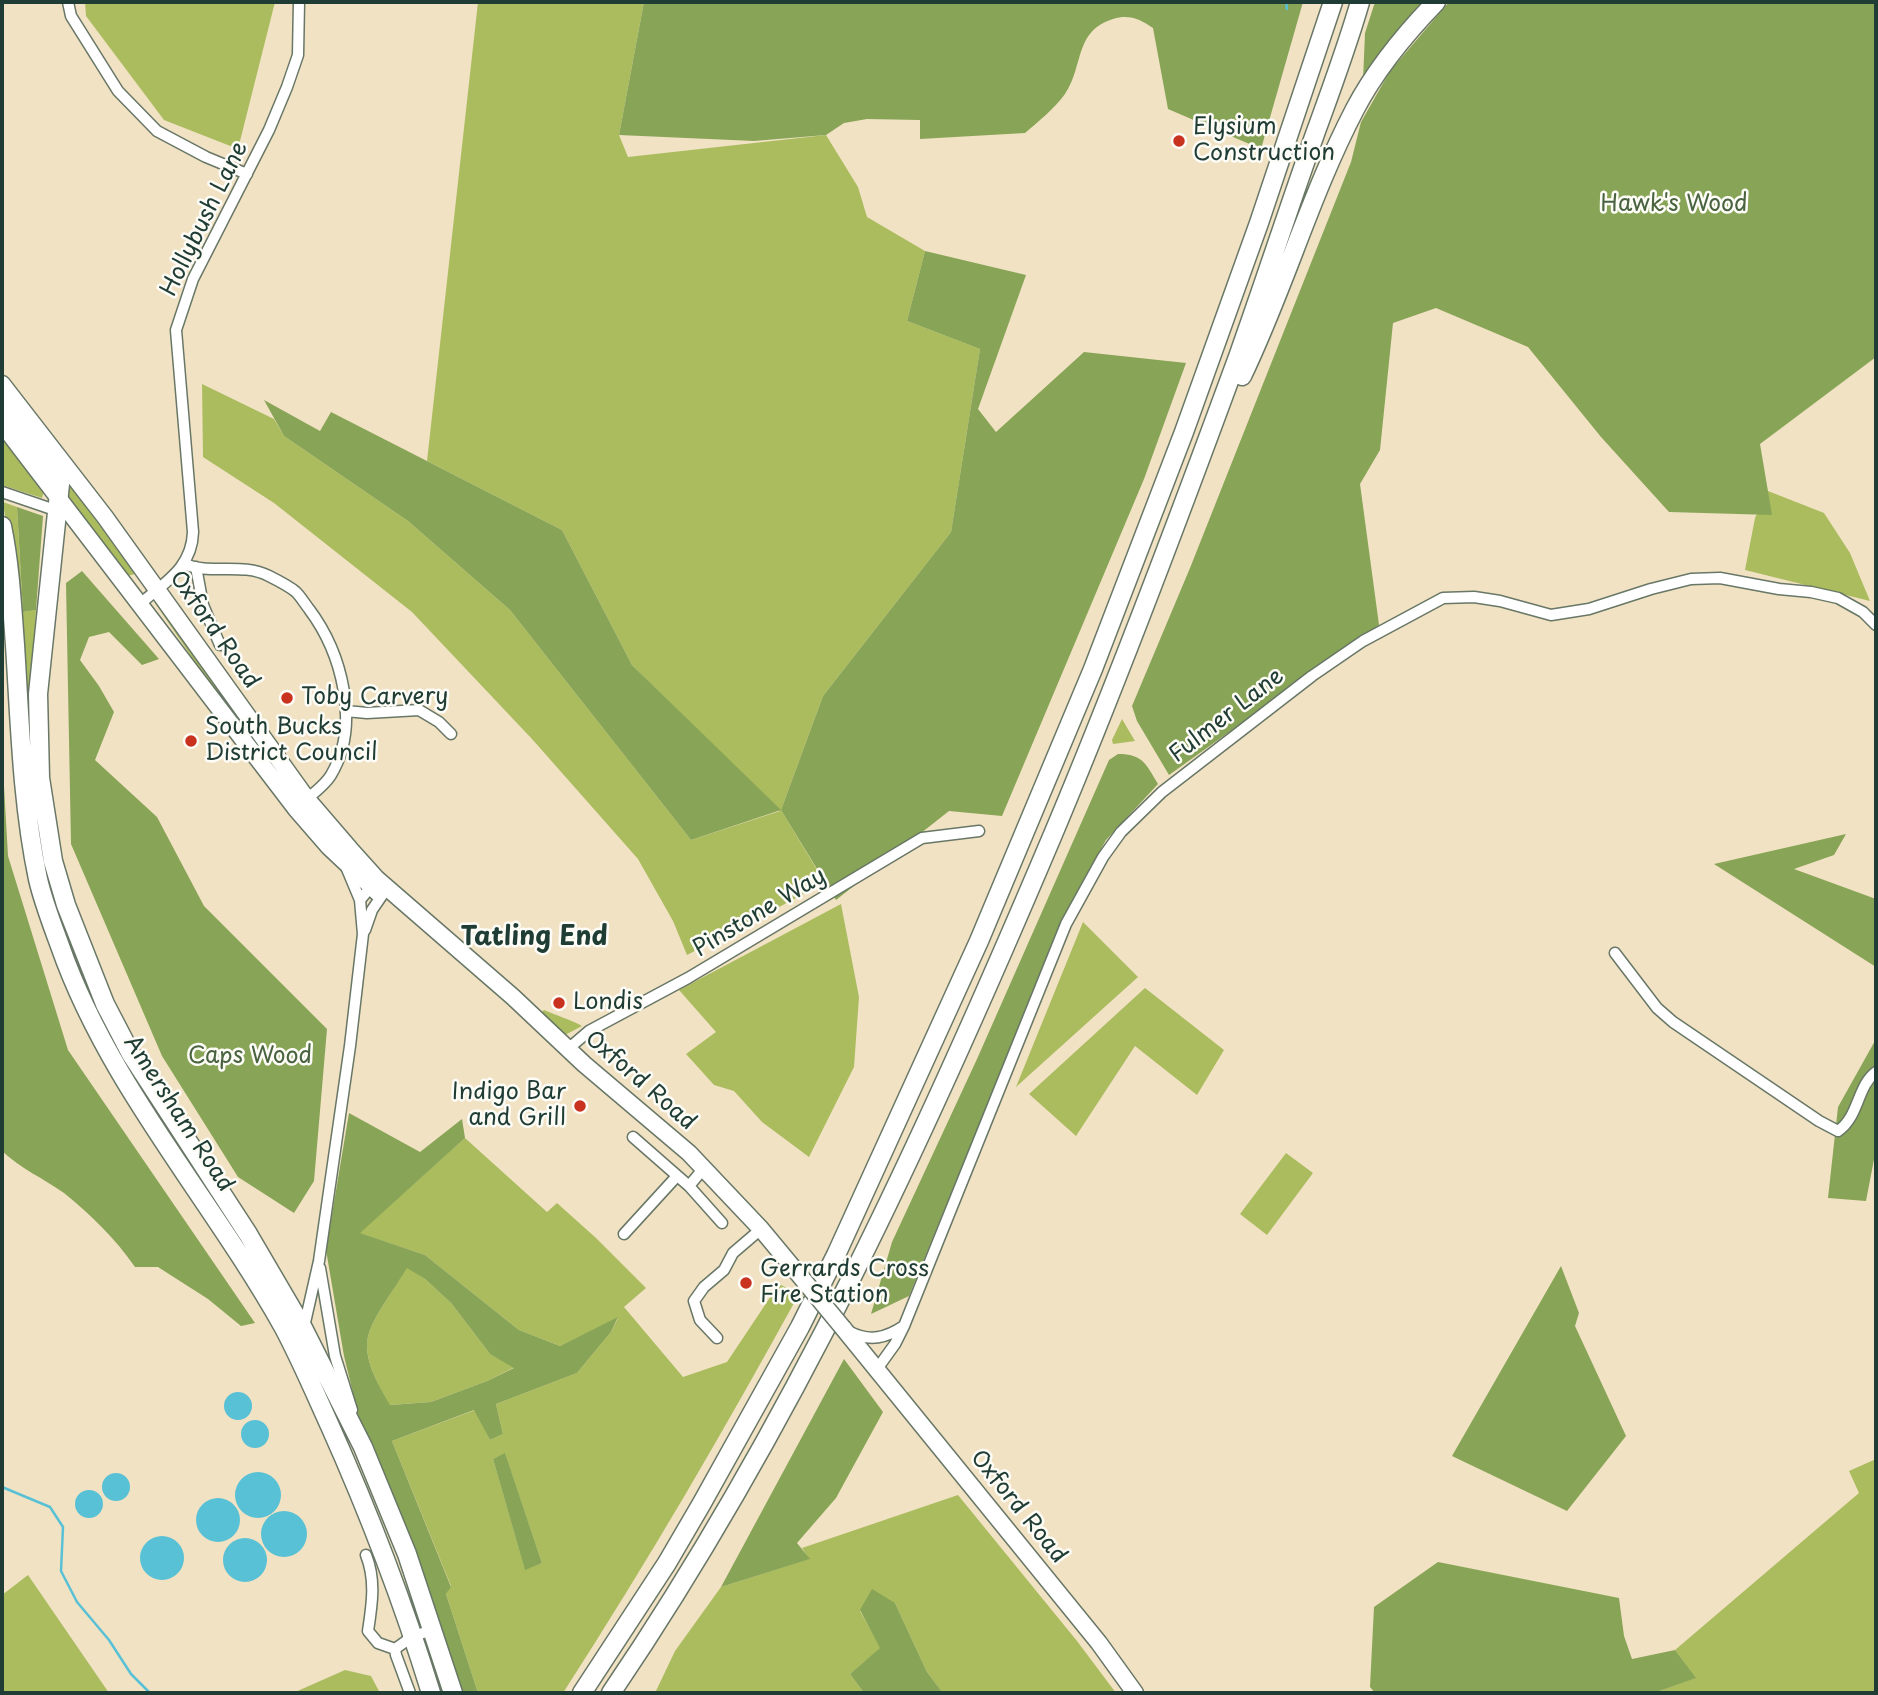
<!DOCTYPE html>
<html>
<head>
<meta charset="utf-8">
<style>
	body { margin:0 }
	#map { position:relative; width:1878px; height:1695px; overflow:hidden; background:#f1e2c4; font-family:"Playpen Sans",sans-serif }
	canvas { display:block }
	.frame { position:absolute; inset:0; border:4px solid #1f3d34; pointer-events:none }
</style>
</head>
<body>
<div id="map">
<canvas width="1878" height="1695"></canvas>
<div class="frame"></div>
</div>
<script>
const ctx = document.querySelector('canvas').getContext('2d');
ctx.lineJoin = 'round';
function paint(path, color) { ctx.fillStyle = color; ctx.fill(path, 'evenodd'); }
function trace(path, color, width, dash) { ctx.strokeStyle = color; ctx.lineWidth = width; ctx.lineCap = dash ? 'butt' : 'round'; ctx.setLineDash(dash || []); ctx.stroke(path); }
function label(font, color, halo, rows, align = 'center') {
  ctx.font = font + ' "Playpen Sans",sans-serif'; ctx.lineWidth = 5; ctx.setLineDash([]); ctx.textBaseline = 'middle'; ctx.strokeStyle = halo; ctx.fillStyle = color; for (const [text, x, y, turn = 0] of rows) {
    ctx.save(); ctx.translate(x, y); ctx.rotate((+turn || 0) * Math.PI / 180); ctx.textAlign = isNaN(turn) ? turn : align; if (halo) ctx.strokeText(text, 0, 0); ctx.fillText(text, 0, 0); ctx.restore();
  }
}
const green = new Path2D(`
	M 85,2 L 275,2 L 238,149 L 164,120 L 86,16 Z
	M 478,2 L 644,2 L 619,135 L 628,157 L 826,135 L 858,187 L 867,217 L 925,251 L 907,321 L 980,349 L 951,532 L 823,696 L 781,810 L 825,883 L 687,955 L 673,921 L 638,859 L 532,739 L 412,612 L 274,503 L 203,457 L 202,384 L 274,419 L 284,436 L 408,521 L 510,610 L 691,840 L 780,811 L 632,665 L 562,530 L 427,461 Z
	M 2,434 L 44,491 L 42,498 L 2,485 Z
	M 65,478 L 135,574 L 127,576 L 66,498 Z
	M 1768,491 L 1824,513 L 1850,553 L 1870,601 L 1745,570 L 1755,518 Z
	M 3,502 L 17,507 L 23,612 L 36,610 L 29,713 L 24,717 L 20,621 Z
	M 155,603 L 168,607 L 236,708 L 235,720 L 225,711 L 191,656 Z
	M 1122,719 L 1135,741 L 1113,744 L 1112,740 Z
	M 841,904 L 859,997 L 854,1067 L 809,1157 L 762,1122 L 734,1091 L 714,1085 L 686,1054 L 716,1032 L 679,990 Z
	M 1083,922 L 1138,977 L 1016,1087 Z
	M 1145,988 L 1224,1050 L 1197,1095 L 1135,1046 L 1076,1136 L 1029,1094 Z
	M 544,1010 C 557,1016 570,1019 582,1026 L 565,1035 L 561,1034 L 538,1014 Z
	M 465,1138 L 547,1212 L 557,1203 L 596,1238 L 646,1288 L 624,1307 L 683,1377 L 727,1362 L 779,1284 L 799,1294 C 725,1429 647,1563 563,1693 L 478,1693 L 446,1594 L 451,1586 L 392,1441 L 475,1410 L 490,1440 L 503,1434 L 496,1404 L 577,1373 L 611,1332 L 618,1318 L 560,1346 L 519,1330 L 425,1255 L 359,1233 ZM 505,1454 L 542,1563 L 525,1569 L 493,1459 Z
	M 1286,1153 L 1313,1173 L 1267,1235 L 1240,1214 Z
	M 407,1267 L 425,1279 L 451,1303 L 490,1354 L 515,1367 L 487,1381 L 431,1402 L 389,1405 C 379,1386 361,1356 369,1333 C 374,1316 397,1285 407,1267 Z
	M 1876,1459 L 1876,1693 L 1654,1693 L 1695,1678 L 1675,1650 L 1859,1493 L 1849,1471 Z
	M 958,1495 L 1077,1641 L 1116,1693 L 943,1693 L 927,1672 L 895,1603 L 860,1611 L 881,1648 L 850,1674 L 864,1693 L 655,1693 L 675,1651 L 721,1587 L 809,1559 L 802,1548 Z
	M 28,1575 L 109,1693 L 2,1693 L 2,1595 Z
	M 345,1670 L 371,1676 L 380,1693 L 293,1693 Z`);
const forest = new Path2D(`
	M 644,2 L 1303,2 L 1261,149 L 1168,109 L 1153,28 C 1140,19 1129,14 1113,19 C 1074,31 1084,66 1065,94 C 1054,109 1039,121 1025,133 L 920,139 L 920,120 L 867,119 L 844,123 L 826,135 L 754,141 L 619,135 Z
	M 1375,2 L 1424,2 L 1388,43 L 1363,80 L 1365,33 Z
	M 1449,2 L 1876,2 L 1876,357 L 1760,444 L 1772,515 L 1669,512 L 1601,437 L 1528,347 L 1436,308 L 1393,323 L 1380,450 L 1360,484 L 1379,625 L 1169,775 L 1137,721 L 1132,706 L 1190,568 L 1351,162 L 1361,122 L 1390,71 Z
	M 925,251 L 1026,275 L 978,409 L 996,432 L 1084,352 L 1186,363 L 1144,479 L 1002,816 L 949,811 L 836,900 L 781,810 L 691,840 L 510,610 L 408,521 L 284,436 L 264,400 L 320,431 L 331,412 L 562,530 L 632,665 L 781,810 L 823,696 L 951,532 L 980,349 L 907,321 Z
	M 17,507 L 43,516 L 36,610 L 23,612 Z
	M 82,571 L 159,659 L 142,665 L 109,632 L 89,637 L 80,660 L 99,686 L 114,712 L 95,760 L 157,817 L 204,906 L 327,1029 L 314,1181 L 294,1213 L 238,1177 L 162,1056 L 71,844 L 66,583 Z
	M 2,751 L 8,856 L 68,1050 L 255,1323 L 241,1326 L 208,1299 L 158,1267 L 135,1267 C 115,1238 91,1215 64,1193 C 43,1178 21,1169 2,1151 Z
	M 1118,754 C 1143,754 1146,764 1158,784 L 1106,840 L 1066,912 L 909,1296 L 871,1314 L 892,1242 L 977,1059 L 1109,760 Z
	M 1846,834 L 1834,855 L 1794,869 L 1876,899 L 1876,967 L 1714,864 Z
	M 1876,1039 L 1876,1149 L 1866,1201 L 1828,1198 L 1838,1107 Z
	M 349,1113 L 420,1152 L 462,1119 L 465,1138 L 360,1233 L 425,1255 L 519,1330 L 560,1346 L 618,1317 L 611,1332 L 577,1373 L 496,1404 L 503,1434 L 490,1440 L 474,1410 L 392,1441 L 451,1587 L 446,1594 L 478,1693 L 456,1693 L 361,1426 L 344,1356 L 326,1250 ZM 407,1268 L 425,1279 L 451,1303 L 490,1354 L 514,1368 L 487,1381 L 431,1402 L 390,1405 C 379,1386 361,1357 369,1333 C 374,1316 397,1285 407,1268 Z
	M 1561,1266 L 1579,1313 L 1575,1326 L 1626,1436 L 1567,1511 L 1452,1456 Z
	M 844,1359 L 883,1412 L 836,1498 L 797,1543 L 810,1559 L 721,1587 Z
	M 505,1453 L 542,1563 L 525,1570 L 493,1459 Z
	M 1438,1562 L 1619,1598 L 1624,1636 L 1632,1659 L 1675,1650 L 1696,1678 L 1654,1693 L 1375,1693 L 1370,1687 L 1374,1607 Z
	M 872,1589 L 895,1603 L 927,1672 L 943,1693 L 864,1693 L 850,1674 L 880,1648 L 860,1610 Z`);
const water = new Path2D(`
	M224 1406a14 14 0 1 1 28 0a14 14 0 1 1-28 0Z
	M241 1434a14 14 0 1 1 28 0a14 14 0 1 1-28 0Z
	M235 1495a23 23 0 1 1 46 0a23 23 0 1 1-46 0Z
	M102 1487a14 14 0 1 1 28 0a14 14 0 1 1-28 0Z
	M75 1504a14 14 0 1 1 28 0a14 14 0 1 1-28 0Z
	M196 1520a22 22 0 1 1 44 0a22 22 0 1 1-44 0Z
	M261 1534a23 23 0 1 1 46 0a23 23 0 1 1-46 0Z
	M140 1558a22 22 0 1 1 44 0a22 22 0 1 1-44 0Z
	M223 1560a22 22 0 1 1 44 0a22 22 0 1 1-44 0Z`);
const stream = new Path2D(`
	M 1286,2 L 1287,9
	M 2,1487 L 50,1507 L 63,1527 L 61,1571 L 77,1602 L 109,1640 L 131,1674 L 150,1693`);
const street = new Path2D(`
	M 68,2 L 71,16 L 118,91 L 157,131 L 206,157 L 247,174
	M 2,492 L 49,508 L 58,505
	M 184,564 C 211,575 242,562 269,576 C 277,580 289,586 296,592 C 301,597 305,604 309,609 C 342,653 361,725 331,775 C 325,785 313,794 304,801
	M 196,567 L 203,605 L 220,645
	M 140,604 C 165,582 192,568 193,532 L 176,330 L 193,279 L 269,130 L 287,87 L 298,55 L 299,2
	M 346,711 L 367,713 L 419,710 L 439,722 L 451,734
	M 347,869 L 360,900
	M 365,930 L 372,910 L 385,891
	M 1615,953 L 1657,1008 L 1673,1022 L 1819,1121 L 1838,1131 C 1859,1117 1857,1086 1876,1072
	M 568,1049 L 589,1031 L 688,978 L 922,838 L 979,831
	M 633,1137 L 689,1186 L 722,1223
	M 689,1186 L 704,1168
	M 624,1234 L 677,1176
	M 320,1268 L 335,1356 L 352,1410
	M 304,1327 L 319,1261 L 350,1046 L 363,934 L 360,900 L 374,883
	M 850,1332 C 870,1342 886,1338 904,1326
	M 717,1338 L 700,1320 L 694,1301 L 704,1287 L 724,1270 L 733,1253 L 761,1229
	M 877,1369 L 895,1344 L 904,1326 L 1066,924 L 1103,857 L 1121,832 L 1162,792 L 1312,676 L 1363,641 L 1443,598 L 1474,597 L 1500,601 L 1551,615 L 1589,609 L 1651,589 L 1691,579 L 1720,578 L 1779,589 L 1811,592 L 1838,598 L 1863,612 L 1876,625
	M 366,1555 C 376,1580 372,1605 368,1631 L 378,1643 L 395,1649 L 413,1636 L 433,1630
	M 395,1649 L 396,1655 L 410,1693`);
const primary = new Path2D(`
	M 2,384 L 105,517 L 307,799 L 350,849 L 377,879 L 513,997 L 584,1064 L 689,1153 L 761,1229 L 805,1282
	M 2,424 L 296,809 L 329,847 L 379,894
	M 843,1328 L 1099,1643 L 1135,1693`);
const highway = new Path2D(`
	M 1242,376 C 1284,289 1310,195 1355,109 C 1376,69 1405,34 1436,2
	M 2,401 L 60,484 L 38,694 L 40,778 L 53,861 L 66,905 L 105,1004 L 131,1054 L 248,1234 L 303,1328 L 363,1447 L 407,1554 L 453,1693
	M 2,526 C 10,565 12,605 15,645 C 20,723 22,803 38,879 C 43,901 52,924 60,946 C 109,1086 212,1199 284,1328 C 301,1360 315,1393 330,1426 C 369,1513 403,1602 431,1693
	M 582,1693 L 667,1563 L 702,1503 L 800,1327 L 836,1255 L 979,941 L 1093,669 L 1184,432 L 1259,223 L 1333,2
	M 611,1693 C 793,1425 928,1130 1054,832 C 1120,675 1180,515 1239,354 C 1265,281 1289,207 1315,134 C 1331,90 1347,47 1360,2`);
const primaryBridge = new Path2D(`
	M 805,1282 L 843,1328`);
const markers = [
	[1179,141,7,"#c8321e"],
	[287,698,7,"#c8321e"],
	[191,741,7,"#c8321e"],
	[559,1003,7,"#c8321e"],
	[580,1106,7,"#c8321e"],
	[746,1283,7,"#c8321e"]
];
const poiNames = [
	["Elysium",1193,128],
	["Construction",1193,154],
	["Toby Carvery",301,698],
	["South Bucks",205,728],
	["District Council",205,754],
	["Londis",573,1003],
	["Indigo Bar",566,1093,"right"],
	["and Grill",566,1119,"right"],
	["Gerrards Cross",760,1270],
	["Fire Station",760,1296]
];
const parkNames = [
	["Hawk's Wood",1674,205],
	["Caps Wood",250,1057]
];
const streetNames = [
	["Hollybush Lane",205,219,-64],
	["Oxford Road",214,630,55],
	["Fulmer Lane",1227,716,-38],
	["Pinstone Way",760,913,-31],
	["Oxford Road",640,1081,41],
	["Amersham Road",178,1114,57],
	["Oxford Road",1018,1507,51]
];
const quarterNames = [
	["Tatling End",534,938]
];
paint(green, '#abbc5f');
paint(forest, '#88a456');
paint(water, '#59c1d5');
trace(stream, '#59c1d5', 2.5);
trace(street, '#687766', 13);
trace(primary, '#687766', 19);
trace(highway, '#687766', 21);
trace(street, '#fff', 10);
trace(primary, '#fff', 16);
trace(highway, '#fff', 18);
trace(primaryBridge, '#687766', 19, []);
trace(primaryBridge, '#fff', 16);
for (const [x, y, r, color] of markers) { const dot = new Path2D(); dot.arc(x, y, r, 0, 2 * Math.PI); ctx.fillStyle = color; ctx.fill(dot); trace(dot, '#fdfcf7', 2.5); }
label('23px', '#1f3d34', '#fdfcf7', poiNames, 'left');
label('23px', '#496341', '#fdfcf7', parkNames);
label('23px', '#1f3d34', '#fdfcf7', streetNames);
label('bold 26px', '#1f3d34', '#fdfcf7', quarterNames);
</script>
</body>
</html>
